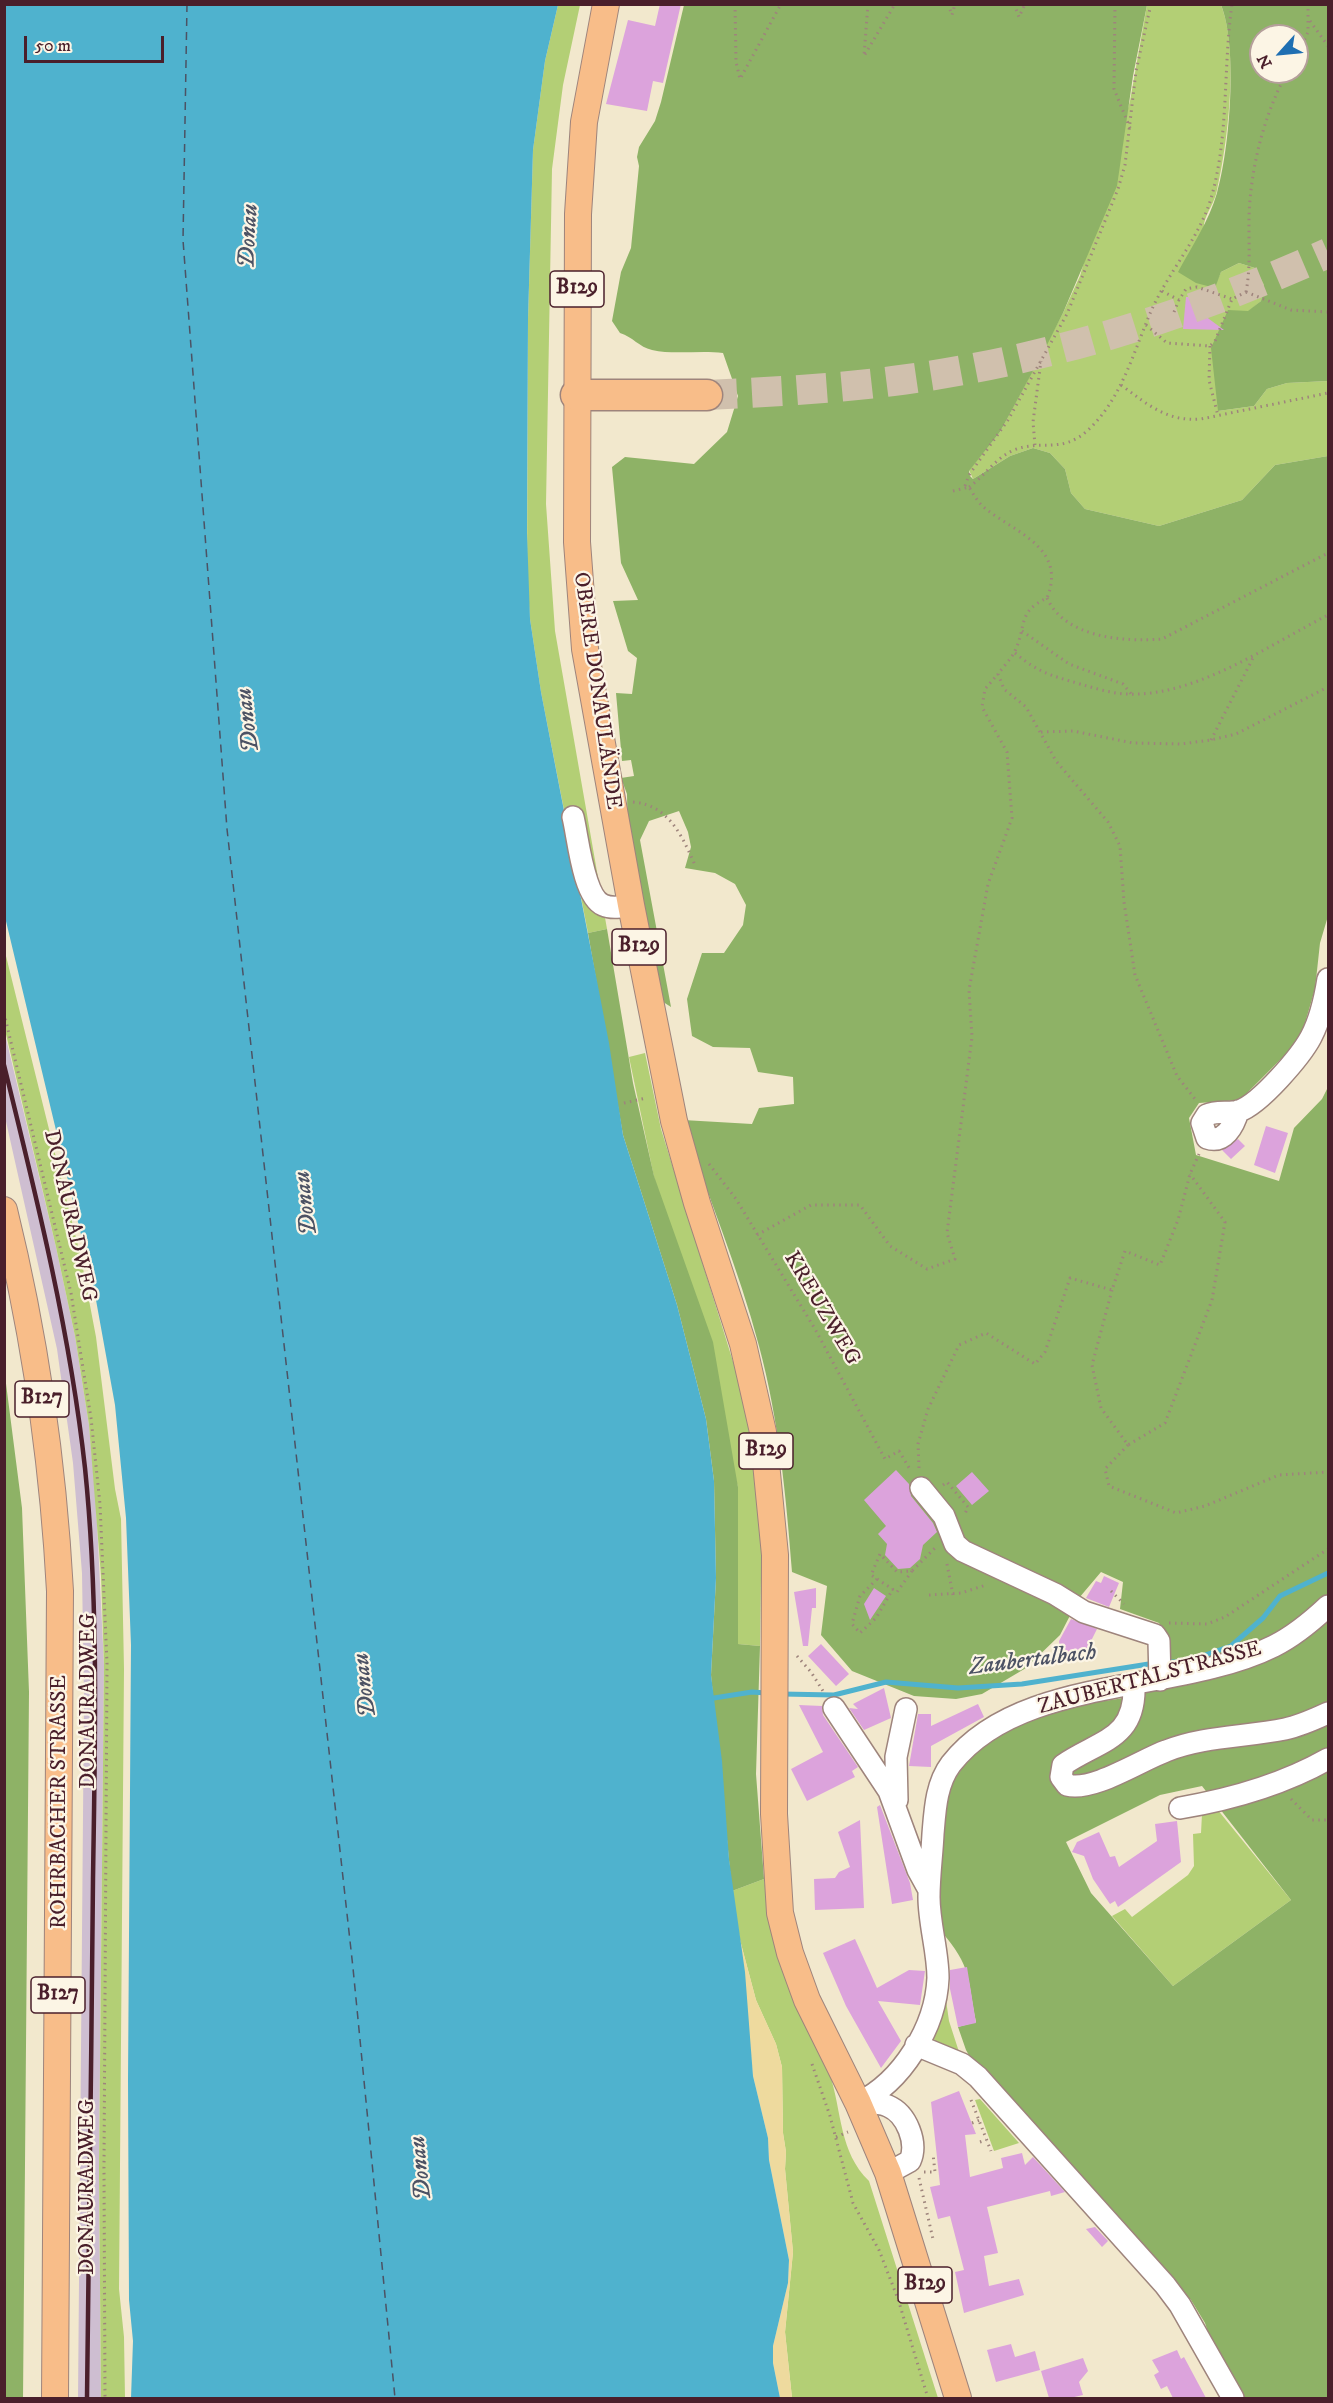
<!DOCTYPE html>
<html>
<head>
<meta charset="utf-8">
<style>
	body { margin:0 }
	#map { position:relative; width:1333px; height:2403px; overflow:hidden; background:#f2e8cd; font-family:"IM FELL DW Pica",serif }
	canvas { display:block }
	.frame { position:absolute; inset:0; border:6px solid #4a1f2b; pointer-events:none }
	.north { position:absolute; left:1249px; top:24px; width:60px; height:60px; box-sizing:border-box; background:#fcf5e5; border:2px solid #b59f9b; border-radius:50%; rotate:243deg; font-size:16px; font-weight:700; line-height:24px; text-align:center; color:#4a1f2b }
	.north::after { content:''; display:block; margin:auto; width:21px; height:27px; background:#1f6fb2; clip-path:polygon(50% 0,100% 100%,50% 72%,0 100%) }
	.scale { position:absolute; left:24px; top:36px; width:140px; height:27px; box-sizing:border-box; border:3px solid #4a1f2b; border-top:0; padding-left:8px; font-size:18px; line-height:21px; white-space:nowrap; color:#4a1f2b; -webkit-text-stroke:4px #fcf5e5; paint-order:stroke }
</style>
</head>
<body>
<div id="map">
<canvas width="1333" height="2403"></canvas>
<div class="frame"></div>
<div class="north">N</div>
<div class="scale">50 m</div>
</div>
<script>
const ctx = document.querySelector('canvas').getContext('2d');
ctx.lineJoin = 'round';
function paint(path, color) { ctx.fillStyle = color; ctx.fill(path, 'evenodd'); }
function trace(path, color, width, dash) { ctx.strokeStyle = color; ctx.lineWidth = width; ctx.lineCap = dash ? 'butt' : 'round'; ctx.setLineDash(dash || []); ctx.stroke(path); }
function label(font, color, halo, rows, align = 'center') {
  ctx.font = font + ' "IM FELL DW Pica",serif'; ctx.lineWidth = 4.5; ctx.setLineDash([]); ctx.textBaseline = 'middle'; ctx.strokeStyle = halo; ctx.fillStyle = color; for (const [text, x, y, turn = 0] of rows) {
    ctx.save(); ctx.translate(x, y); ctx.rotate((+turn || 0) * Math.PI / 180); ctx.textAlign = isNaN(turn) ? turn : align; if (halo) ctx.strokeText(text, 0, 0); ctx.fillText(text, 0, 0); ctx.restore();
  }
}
const industrial = new Path2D(`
	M 4,1030 L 56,1247 L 75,1336 L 89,1425 L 96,1502 L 104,1665 L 99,2168 L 101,2398 L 78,2398 L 84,1700 L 82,1573 L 73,1463 L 57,1349 L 5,1117 Z`);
const green = new Path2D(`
	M 558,5 L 580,5 L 563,85 L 552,169 L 546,504 L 555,631 L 607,929 L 588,933 L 541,692 L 530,619 L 527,574 L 528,319 L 533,150 L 545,61 Z
	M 1147,5 L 1221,5 C 1239,51 1228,142 1217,190 C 1215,202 1206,213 1204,224 C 1202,240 1212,271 1214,287 L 1221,272 L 1239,263 L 1255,268 L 1264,285 L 1261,301 L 1248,312 L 1218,411 L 1254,406 L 1267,389 L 1287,383 L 1328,381 L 1328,456 L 1275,465 L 1242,500 L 1159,526 L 1085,509 L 1071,493 L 1065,469 L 1050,453 L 1033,448 L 1010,456 L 973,479 L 969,470 L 1000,432 L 1063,313 L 1080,276 L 1130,101 Z
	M 5,952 L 81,1258 L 96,1337 L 115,1489 L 121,1519 L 124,1669 L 119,2289 L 124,2337 L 125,2398 L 101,2398 L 99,2168 L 104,1665 L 101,1576 L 89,1425 L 75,1336 L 56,1247 L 5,1030 Z
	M 645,1053 L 661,1129 L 743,1394 L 762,1513 L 760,1646 L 738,1644 L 738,1487 L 654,1177 L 629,1057 Z
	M 1217,1809 L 1291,1900 L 1173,1986 L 1112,1916 L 1125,1909 L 1132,1917 L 1188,1875 L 1194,1866 L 1193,1834 L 1201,1833 L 1202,1814 Z
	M 764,1879 C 770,1920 777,1961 794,1999 C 805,2025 821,2049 830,2075 C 842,2112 839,2152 869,2181 L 938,2398 L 792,2398 L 785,2332 L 793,2252 L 785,2169 L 786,2152 L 783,2133 L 782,2067 L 776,2044 L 756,2000 L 740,1940 L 732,1891 Z
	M 945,1993 L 949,2021 L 960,2055 L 935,2043 L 934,2039 Z
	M 980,2099 L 1019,2143 L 994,2151 L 975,2100 Z`);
const forest = new Path2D(`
	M 684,5 L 1147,5 L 1133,76 L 1117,186 L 1063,313 L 1047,345 L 1000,432 L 969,471 L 970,476 L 973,479 L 1010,456 L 1033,448 L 1050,453 L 1065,469 L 1071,493 L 1085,509 L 1159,526 L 1242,500 L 1275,465 L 1328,456 L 1328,916 L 1320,943 L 1315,989 L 1300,1040 L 1240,1100 L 1199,1103 L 1189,1118 L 1196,1155 L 1279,1181 L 1294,1128 L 1322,1099 L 1328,1087 L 1328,2398 L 1241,2398 L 1212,2344 L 1205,2323 L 1191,2300 L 975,2066 L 966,2050 L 958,2027 L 976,2022 C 967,1978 973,1968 940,1930 C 939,1892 935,1819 952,1785 C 974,1740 1029,1716 1076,1705 C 1096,1701 1130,1700 1147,1690 C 1156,1685 1164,1676 1172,1670 L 1170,1646 L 1159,1623 L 1120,1609 L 1123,1582 L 1101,1572 L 1079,1598 L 1060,1635 L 1026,1668 L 982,1694 L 956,1699 L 914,1696 L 852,1671 L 821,1635 L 827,1586 L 792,1572 C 786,1495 779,1421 759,1346 C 739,1269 707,1195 683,1120 L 752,1124 L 759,1108 L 794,1104 L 793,1077 L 758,1072 L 750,1048 L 713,1047 L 692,1036 L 687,999 L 702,953 L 724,953 L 743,925 L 746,905 L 735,884 L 715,873 L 685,868 L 691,847 L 688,832 L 679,811 L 649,821 L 640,840 L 671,1007 L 657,998 L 628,849 L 627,794 L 621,778 L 634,776 L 631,760 L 622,761 L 616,693 L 632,694 L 637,658 L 628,651 L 613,601 L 638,600 L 621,563 L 612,467 L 625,457 L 694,464 L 727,432 L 738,396 L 723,353 C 700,350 674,355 652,350 C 639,347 633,337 620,333 L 612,321 L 621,272 L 631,248 L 639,166 L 637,157 L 639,147 L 655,121 L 661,102 ZM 1202,1786 L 1291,1900 L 1173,1986 L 1091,1893 L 1066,1842 L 1160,1795 Z
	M 1221,5 L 1328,5 L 1328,381 L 1287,383 L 1267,389 L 1254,406 L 1218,411 L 1211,348 L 1228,310 L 1248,311 L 1261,301 L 1264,285 L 1255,268 L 1239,263 L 1221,272 L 1215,288 L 1196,283 L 1178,272 C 1192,246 1209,221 1217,193 C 1230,148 1238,47 1221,5 ZM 1261,36 L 1297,36 L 1297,72 L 1261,72 Z
	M 607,929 L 633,1083 L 654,1176 L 713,1342 L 738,1487 L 738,1644 L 760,1646 L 756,1774 L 764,1879 L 732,1891 L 711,1675 L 716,1578 L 714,1481 L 706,1419 L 677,1305 L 623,1135 L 588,933 Z
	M 4,1368 L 22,1508 L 29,1692 L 23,2398 L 4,2398 Z`);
const sand = new Path2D(`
	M 740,1940 L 756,2000 L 776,2044 L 782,2067 L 783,2133 L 786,2152 L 785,2169 L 793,2252 L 785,2332 L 792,2398 L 780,2398 L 773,2363 L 773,2346 L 788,2283 L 789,2260 L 769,2160 L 768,2138 L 753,2076 Z`);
const water = new Path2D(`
	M 4,5 L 558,5 L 545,61 L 533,150 L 528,319 L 527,533 L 530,619 L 541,692 L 609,1043 L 623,1135 L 677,1305 L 706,1419 L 714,1481 L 716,1578 L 711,1675 L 722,1761 L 729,1859 L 745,1972 L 753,2076 L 768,2138 L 769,2160 L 789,2260 L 788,2283 L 773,2346 L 773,2363 L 780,2398 L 131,2398 L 133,2341 L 129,2300 L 128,2080 L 131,1645 L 126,1518 L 115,1405 L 94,1289 L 5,917 Z`);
const stream = new Path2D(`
	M 1164,1662 L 1185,1662 L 1231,1646 L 1263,1618 L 1280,1596 L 1328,1573
	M 782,1694 L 834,1695 L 886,1682 L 958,1688 L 1022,1684 L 1155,1663
	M 714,1698 L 752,1692 L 766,1693`);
const ferry = new Path2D(`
	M 187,4 L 183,240 L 227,829 L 353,1968 L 395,2398`);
const building = new Path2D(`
	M 660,4 L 681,4 L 663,83 L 653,81 L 647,111 L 606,104 L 628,20 L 655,26 Z
	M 1186,297 L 1198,297 L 1201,313 L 1224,330 L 1183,329 Z
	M 1266,1126 L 1288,1133 L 1275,1173 L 1254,1165 Z
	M 1238,1139 L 1245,1146 L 1231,1159 L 1222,1150 Z
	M 896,1470 L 909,1484 L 911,1496 L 933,1523 L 937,1532 L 923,1545 L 920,1559 L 910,1568 L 898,1569 L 885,1555 L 887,1544 L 878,1534 L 886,1526 L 864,1500 Z
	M 972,1472 L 989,1491 L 972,1505 L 956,1486 Z
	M 1104,1576 L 1119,1583 L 1109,1607 L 1086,1598 L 1096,1581 L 1101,1583 Z
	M 816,1588 L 816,1608 L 812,1608 L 808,1646 L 803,1646 L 794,1592 Z
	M 874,1588 L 886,1596 L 870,1620 L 864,1604 Z
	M 1071,1619 L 1097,1629 L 1086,1651 L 1073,1660 L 1060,1655 L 1059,1641 Z
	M 821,1644 L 849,1674 L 836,1686 L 808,1656 Z
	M 884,1688 L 891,1718 L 864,1730 L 849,1708 L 858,1709 L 853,1704 Z
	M 978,1704 L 984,1717 L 931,1746 L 931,1767 L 909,1766 L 918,1714 L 931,1714 L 931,1726 Z
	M 799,1705 L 822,1706 L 823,1715 L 858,1767 L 852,1771 L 855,1777 L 807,1801 L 791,1769 L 823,1752 Z
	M 880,1805 L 910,1883 L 913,1900 L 892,1904 L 877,1807 Z
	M 860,1820 L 864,1908 L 815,1910 L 814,1879 L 835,1878 L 839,1872 L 850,1867 L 838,1832 Z
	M 1177,1821 L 1181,1862 L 1118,1907 L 1115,1901 L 1110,1904 L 1093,1879 L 1084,1856 L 1072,1852 L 1077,1842 L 1099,1832 L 1110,1857 L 1115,1856 L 1119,1867 L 1157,1841 L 1155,1824 Z
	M 855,1939 L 877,1988 L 909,1970 L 925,1971 L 920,2005 L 878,2001 L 901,2041 L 881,2068 L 846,2006 L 823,1953 Z
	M 967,1967 L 976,2023 L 958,2027 L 950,1989 L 950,1970 Z
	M 959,2091 L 976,2134 L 965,2135 L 970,2177 L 1003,2168 L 1001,2158 L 1022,2153 L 1025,2165 L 1033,2157 L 1065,2192 L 1051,2196 L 1050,2191 L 987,2207 L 998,2253 L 984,2256 L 989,2286 L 1019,2279 L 1024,2295 L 964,2313 L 955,2272 L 964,2270 L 950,2216 L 938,2219 L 930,2187 L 940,2185 L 931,2102 Z
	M 1095,2227 L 1108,2241 L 1102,2247 L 1086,2229 Z
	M 1011,2344 L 1015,2357 L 1035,2351 L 1040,2370 L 996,2382 L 987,2350 Z
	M 1177,2350 L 1181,2359 L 1184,2357 L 1206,2398 L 1173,2398 L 1167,2386 L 1161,2389 L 1154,2375 L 1159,2372 L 1152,2360 Z
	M 1083,2358 L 1088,2371 L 1079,2382 L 1083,2395 L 1070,2398 L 1049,2398 L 1041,2371 Z`);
const highwayTunnel = new Path2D(`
	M 707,395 C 769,392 831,389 893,381 C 1044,362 1190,315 1328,253`);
const path = new Path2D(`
	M 735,4 L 736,62 L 740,79 L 781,4
	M 868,4 L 864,56 L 895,4
	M 948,4 L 952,15 L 955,4
	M 1014,4 L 1019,17 L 1025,4
	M 1115,4 L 1114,89 L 1130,128
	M 1310,21 L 1328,46
	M 1297,56 L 1308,32 L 1308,4
	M 1162,291 L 1179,300 L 1186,289 L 1197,287 L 1232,299
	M 1246,292 C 1252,261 1247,231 1250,200 C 1254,155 1266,112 1287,72
	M 1246,292 L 1291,310 L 1328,312
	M 1174,312 L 1179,300
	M 1146,325 L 1167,343 L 1210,346 L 1215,341 L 1232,299 L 1246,292
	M 1210,346 L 1209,380 L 1218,416
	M 1121,385 C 1147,404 1167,422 1201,419 L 1328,393
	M 1035,445 L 1033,422 L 1041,361
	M 965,486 L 969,475 L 1008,420 L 1067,314 L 1118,189 L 1125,165 L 1136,71 L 1151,4
	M 969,487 C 985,476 995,458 1014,450 C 1042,439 1061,454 1087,431 C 1120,401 1132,357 1149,316 C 1166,274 1200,239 1212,195 C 1229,133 1223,68 1232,4
	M 953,491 L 969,487 C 974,495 978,503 986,509 C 1016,533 1067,548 1047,598 C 1017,612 1027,625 1015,651 C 1011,659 1003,667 998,674 L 1004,689 L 1026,707 L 1056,761 L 1108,822 L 1120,846 L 1124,902 L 1135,975 L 1177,1076 L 1195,1099
	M 1047,598 C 1065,638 1124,642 1162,639 L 1328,553
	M 1022,631 L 1069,664 L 1123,684 L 1132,695
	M 1015,653 C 1039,673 1050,675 1080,684 C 1094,688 1110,693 1125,694 C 1194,698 1269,645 1328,615
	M 1041,732 L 1073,731 L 1133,743 L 1181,744 L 1211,740 L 1236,734 L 1328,687
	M 1211,740 L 1254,656
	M 633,802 C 669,805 682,836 695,865
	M 4,1013 L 71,1293 L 91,1418 L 100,1504 L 107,1663 L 104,2167 L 105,2398
	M 624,1103 L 646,1098
	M 709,1164 L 736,1199 L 815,1329 L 885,1459 L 899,1451 L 911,1471
	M 757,1235 L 811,1205 L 860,1205 L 890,1246 L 927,1269 L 955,1259 L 947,1233 L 972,1037 L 969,990 L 988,884 L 1012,818 L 1007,752 L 982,707 L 985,689 L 998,674
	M 1112,1290 L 1092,1365 L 1101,1408 L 1128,1445 L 1165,1423 L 1212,1300 L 1225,1222 L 1190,1174
	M 1128,1445 L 1105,1469 L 1109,1486 L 1176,1513 L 1205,1506 L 1279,1475 L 1328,1472
	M 919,1468 L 918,1444 L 928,1409 L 959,1345 L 986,1333 L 1035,1364 L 1045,1352 L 1070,1278 L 1112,1290 L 1125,1251 L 1160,1265 L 1178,1220 L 1190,1174 L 1199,1154
	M 943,1485 L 947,1482 L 968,1507 L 964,1516
	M 947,1564 L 953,1595
	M 912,1571 L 897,1592 L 871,1575 L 880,1554 L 897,1572 L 912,1571 L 936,1547
	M 877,1579 L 860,1596 L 852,1624 L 860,1633 L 876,1618 L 893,1589
	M 1111,1591 L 1124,1604
	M 929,1595 L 961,1593 L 986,1585
	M 1169,1623 L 1207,1624 L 1225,1617 L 1328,1549
	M 797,1656 L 811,1672 L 823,1691
	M 1291,1799 L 1312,1820 L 1328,1820
	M 812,2064 L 830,2116 L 853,2203 L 879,2250 L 898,2299 L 928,2398
	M 971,2100 L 991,2151
	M 972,2123 L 980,2120
	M 836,2137 L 848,2132
	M 980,2142 L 986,2140
	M 924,2172 L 935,2172 L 933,2154
	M 919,2178 L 933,2239`);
const minor = new Path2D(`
	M 573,817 C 578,837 583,896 603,905 C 612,909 622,907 631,905
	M 1238,1111 C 1234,1126 1224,1144 1207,1138 L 1202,1123 L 1207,1115 C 1217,1110 1229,1114 1239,1111 C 1260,1104 1301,1056 1311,1037 C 1320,1020 1325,998 1328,979
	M 921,1488 L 944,1516 L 955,1544 L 963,1551 L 1055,1594 L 1084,1612 L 1155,1635 L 1159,1641 L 1160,1680
	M 1134,1685 C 1136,1740 1099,1740 1063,1765 L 1061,1777 L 1067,1785 C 1093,1792 1141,1760 1166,1751 C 1203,1736 1246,1737 1285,1729 C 1300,1726 1315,1719 1328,1713
	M 834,1708 L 889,1791 L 918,1870 L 929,1890
	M 897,1800 L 896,1757 L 906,1709
	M 1180,1808 C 1233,1799 1282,1785 1328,1759
	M 916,2045 L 962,2064 L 978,2077 L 1165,2285 L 1180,2305 L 1233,2398
	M 858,2103 C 902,2082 936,2027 938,1978 C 938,1951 929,1924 929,1897 C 929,1876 932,1855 933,1834 C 935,1810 936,1784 951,1764 C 1020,1675 1178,1694 1274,1646 C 1294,1636 1312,1621 1328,1606
	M 859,2103 C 868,2103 880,2102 888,2106 C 907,2114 918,2143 910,2161 L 888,2173`);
const major = new Path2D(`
	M 606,4 L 584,122 L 578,214 L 577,542 L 585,649 L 631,905 L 674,1121 L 697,1203 L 743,1344 L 763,1432 L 775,1555 L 774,1814 L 780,1913 L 790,1953 L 807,2000 L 858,2103 L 888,2173 L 958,2398
	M 4,1210 C 35,1336 53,1462 60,1591 L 55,2398`);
const highway = new Path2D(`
	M 576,395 L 707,395`);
const rail = new Path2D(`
	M 4,1065 C 37,1199 70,1332 85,1468 C 99,1605 95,1742 93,1879 C 91,2052 90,2225 87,2398`);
const shields = [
	[577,289,54],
	[639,947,54],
	[42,1399,54],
	[766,1451,54],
	[58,1995,54],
	[925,2285,54]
];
const shieldNames = [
	["B129",577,289],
	["B129",639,947],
	["B127",42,1399],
	["B129",766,1451],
	["B127",58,1995],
	["B129",925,2285]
];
const streetNames = [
	["OBERE DONAULÄNDE",596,691,82],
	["DONAURADWEG",69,1216,77],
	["KREUZWEG",821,1309,59],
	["ZAUBERTALSTRASSE",1150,1679,-15],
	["DONAURADWEG",89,1701,-90],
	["ROHRBACHER STRASSE",60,1802,-90],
	["DONAURADWEG",88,2187,-90]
];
const waterNames = [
	["Donau",250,236,-87],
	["Donau",249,720,-97],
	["Donau",307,1203,-97],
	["Zaubertalbach",1033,1661,-7],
	["Donau",366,1685,-97],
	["Donau",422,2168,-96]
];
paint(industrial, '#cebed1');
paint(green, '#b3cf75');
paint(forest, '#8eb266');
paint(sand, '#eeda9e');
paint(water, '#4fb2ce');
trace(stream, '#4fb2ce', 5);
trace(ferry, '#4c5264', 1.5, [8, 6]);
paint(building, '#dca3dc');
trace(highwayTunnel, '#d0c0ad', 30, [30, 15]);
trace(minor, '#9e847c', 24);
trace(major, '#9e847c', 28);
trace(highway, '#9e847c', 33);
trace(path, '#9e847c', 3, [1.5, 4.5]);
trace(minor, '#fff', 21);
trace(major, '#f8bd89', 26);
trace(highway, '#f8bd89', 30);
trace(rail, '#4a1f2b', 4.5);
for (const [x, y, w] of shields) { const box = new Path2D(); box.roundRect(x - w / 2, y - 18, w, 36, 4.5); ctx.fillStyle = '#fcf5e5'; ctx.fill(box); trace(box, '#4a1f2b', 1.5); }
label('bold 21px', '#4a1f2b', null, shieldNames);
label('22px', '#4a1f2b', '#fcf5e5', streetNames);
label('italic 24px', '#4c5264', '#fcf5e5', waterNames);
</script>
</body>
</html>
